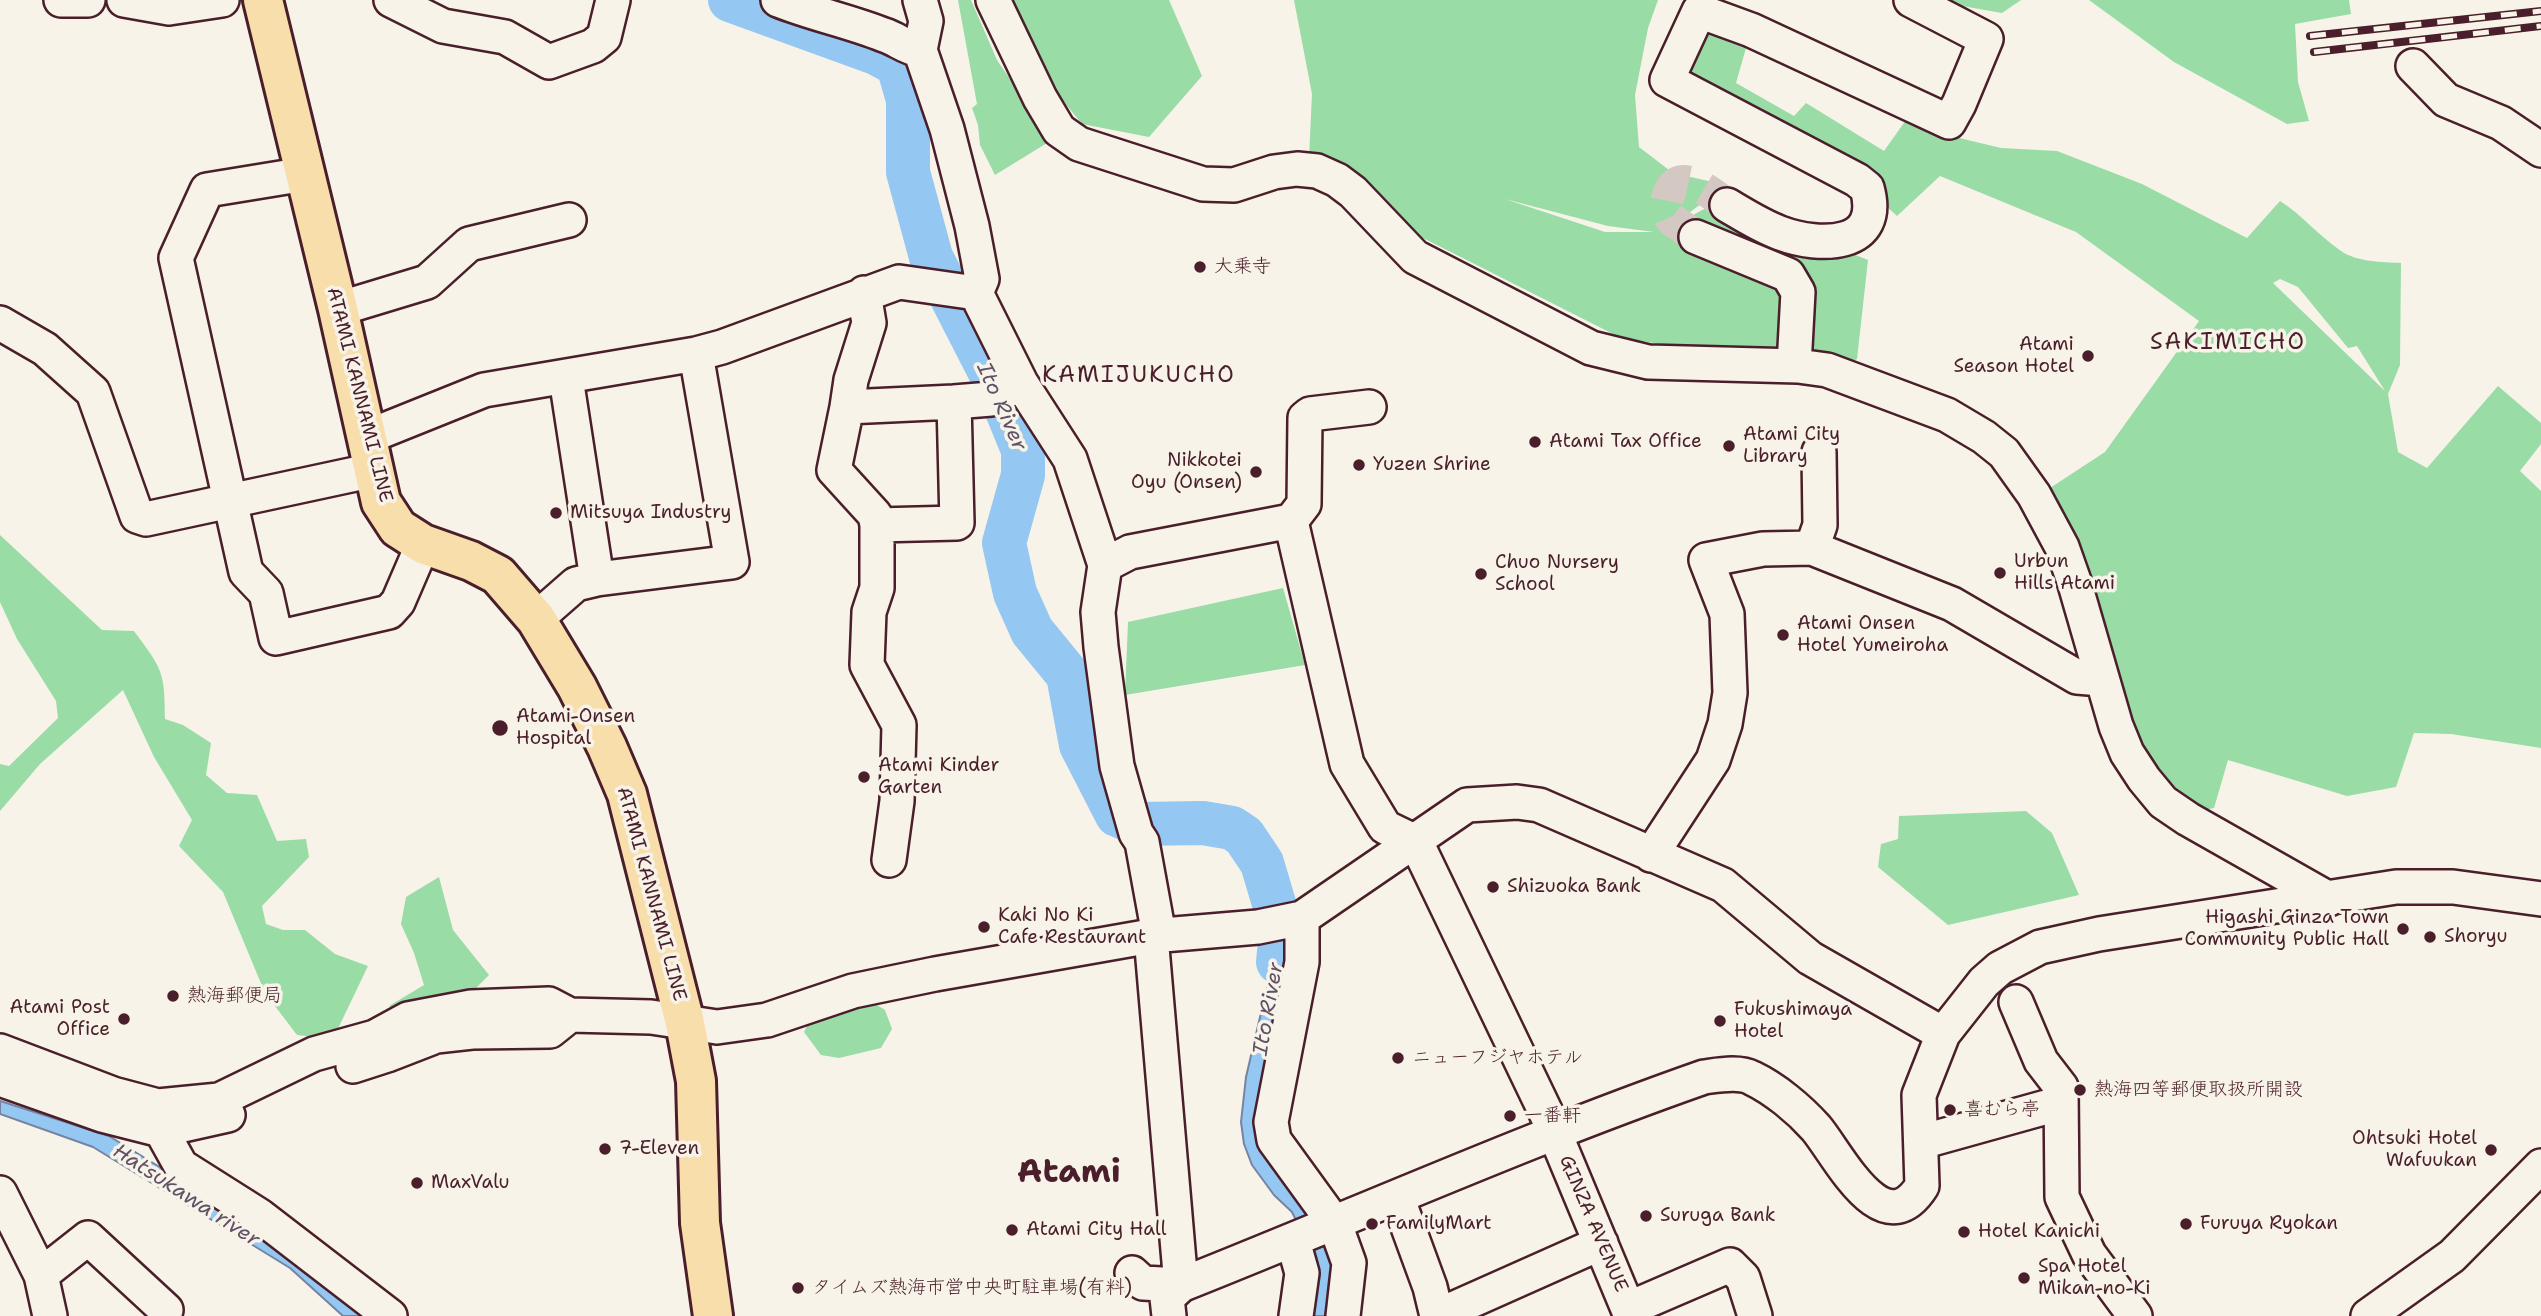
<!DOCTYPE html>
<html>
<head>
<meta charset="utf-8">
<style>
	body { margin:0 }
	canvas { display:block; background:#f7f3e8 }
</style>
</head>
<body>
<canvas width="2541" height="1316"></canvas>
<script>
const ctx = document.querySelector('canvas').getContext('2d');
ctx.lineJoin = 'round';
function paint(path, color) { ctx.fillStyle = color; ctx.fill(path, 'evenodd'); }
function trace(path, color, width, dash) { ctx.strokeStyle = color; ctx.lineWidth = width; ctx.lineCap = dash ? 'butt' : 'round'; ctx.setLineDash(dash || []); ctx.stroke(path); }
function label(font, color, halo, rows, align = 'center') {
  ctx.font = font + ' "Shantell Sans","Klee One",sans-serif'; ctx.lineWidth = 7; ctx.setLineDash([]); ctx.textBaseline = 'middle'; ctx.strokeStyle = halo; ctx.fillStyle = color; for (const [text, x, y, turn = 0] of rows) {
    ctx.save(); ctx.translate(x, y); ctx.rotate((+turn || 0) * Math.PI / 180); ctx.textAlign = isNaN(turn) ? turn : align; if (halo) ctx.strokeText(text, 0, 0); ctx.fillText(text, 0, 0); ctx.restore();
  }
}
const green = new Path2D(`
	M 958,0 L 971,0 L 997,60 L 1031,110 L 1047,143 L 995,175 L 980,145 L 978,125 L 972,108 L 977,104 Z
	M 1009,0 L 1169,0 L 1202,76 L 1149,137 L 1082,124 L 1033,64 Z
	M 1294,0 L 1658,0 L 1648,28 L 1635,95 L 1639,147 L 1673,173 L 1726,185 L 1669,228 L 1728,196 L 1802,234 L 1868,260 L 1857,359 L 1843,368 L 1753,358 L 1621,338 L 1423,238 L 1309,158 L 1312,94 ZM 1505,199 L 1608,226 L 1654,232 L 1605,232 Z
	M 1944,0 L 2021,0 L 2002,13 L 1945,3 Z
	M 2089,0 L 2349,0 L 2351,14 L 2295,24 L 2298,82 L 2309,121 L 2287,124 L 2174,62 Z
	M 1700,31 L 1748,41 L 1736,83 L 1794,116 L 1806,103 L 1884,151 L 1906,120 L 1951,136 L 2001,148 L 2057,151 L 2142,184 L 2247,238 L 2280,201 C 2302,215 2319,236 2341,251 C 2357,262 2382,262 2401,263 L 2400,365 L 2388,394 L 2398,452 L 2427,468 L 2498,386 L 2541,423 L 2541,444 L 2520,471 L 2541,491 L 2541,748 L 2451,734 L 2414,733 L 2396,787 L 2347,796 L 2228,760 L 2214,808 L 2209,809 L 2207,815 L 2151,779 L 2106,652 L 2092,581 L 2050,488 L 2105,452 L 2199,321 L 2076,232 L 1940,176 L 1897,216 L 1886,206 L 1664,71 ZM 2280,279 L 2298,287 L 2348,348 L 2357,346 L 2385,391 L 2273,283 Z
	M 0,535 L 102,630 L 134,631 C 162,669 165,671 165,719 L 183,725 L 211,743 L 206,775 L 227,793 L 257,795 L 277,841 L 306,839 L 309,857 L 262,906 L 266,924 L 283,930 L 305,930 L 335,954 L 368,966 L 333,1039 L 297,1035 L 265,993 L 223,892 L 179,846 L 192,820 L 154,757 L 123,690 L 40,764 L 0,811 L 0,764 L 9,766 L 58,718 L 56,701 L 17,639 L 0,602 Z
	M 1283,588 L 1305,665 L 1125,695 L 1128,622 Z
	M 2026,811 L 2052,833 L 2079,895 L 1948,925 L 1878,867 L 1881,844 L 1898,839 L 1899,816 Z
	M 439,877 L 453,930 L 489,975 L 471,993 L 398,1013 L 389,1006 L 424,985 L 414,953 L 401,924 L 406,897 Z
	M 864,997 L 885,1010 L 892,1029 L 881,1048 L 839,1058 L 821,1055 L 804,1032 L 813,1014 Z`);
const water = new Path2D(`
	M 1280,896 L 1291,936 L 1267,1073 L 1309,1206 L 1330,1252 L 1333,1271 L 1329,1316 L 1312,1316 L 1315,1259 L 1292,1212 L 1274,1195 L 1252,1165 L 1244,1144 L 1241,1122 L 1246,1077 L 1268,983 L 1268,938 L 1262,910 Z
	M 0,1101 L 109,1136 L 220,1204 L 370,1316 L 343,1316 L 290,1268 L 93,1147 L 0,1114 Z`);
const river = new Path2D(`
	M 730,0 L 876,53 L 898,65 L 908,100 L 908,172 L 931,257 L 996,384 L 1023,450 L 1023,475 L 1004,543 L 1015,593 L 1032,631 L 1068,675 L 1081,745 L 1117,815 L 1139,824 L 1203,823 L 1232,828 L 1244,836 L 1262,863 L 1275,907 L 1280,942 L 1278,962`);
const minorTunnel = new Path2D(`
	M 1696,237 L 1671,219 L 1666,208 C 1670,160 1706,189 1727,205`);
const minor = new Path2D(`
	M 61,0 L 88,0
	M 124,0 L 169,8 L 222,0
	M 391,0 L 443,26 L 505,37 L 549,62 L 593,46 L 604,37 L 613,0
	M 778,0 C 813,14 849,21 884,35 C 897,39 906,48 920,50
	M 920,0 L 926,21 L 920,50 L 947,129 L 972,226 L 982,279 L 976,293
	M 993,0 L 1040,98 L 1059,130 L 1079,144 L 1203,184 L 1234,185 L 1274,172 L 1297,169 L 1317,171 L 1337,180 L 1353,192 L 1415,257 L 1591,348 L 1648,362 L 1798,366 L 1827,370 L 1947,415 L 1984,437 L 2004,453 L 2034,495 L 2062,547 L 2074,581 L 2116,726 L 2127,753 L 2144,779 L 2163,802 L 2188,819 L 2329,899
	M 2413,66 L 2446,100 L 2501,123 L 2541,150
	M 305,174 L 207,190 L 176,258 L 246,572 L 266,593 L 276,638 L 389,612 L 398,602 L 423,544
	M 1727,205 C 1744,215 1761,226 1780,233 C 1820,248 1884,248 1867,188 L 1857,180 L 1667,80 L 1699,11 L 1751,30 L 1949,122 L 1959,104 L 1986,39 L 1911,0
	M 1696,237 L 1788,275 L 1798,292 L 1794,366
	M 976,293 L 1021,383 L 1070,459 L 1105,565 L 1098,612 L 1101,647 L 1117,766 L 1136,833 L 1142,842 L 1159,935
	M 338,309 L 427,282 L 469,244 L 569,220
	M 0,323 L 45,349 L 93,392 L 137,516 L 146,519 L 374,470
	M 566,378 L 597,579
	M 954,402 L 991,399 L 1021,383
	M 847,407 L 834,470 L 875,515 L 877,525 L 957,523 L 954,402 L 847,407 L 851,380 L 869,323 L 864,293
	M 367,437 L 484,390 L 696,354 L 722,347 L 899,282 L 976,293
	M 1291,521 L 1347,764 L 1385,827 L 1416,842 L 1548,1117 L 1631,1316
	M 877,525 L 877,588 L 869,612 L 867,665 L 899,725 L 897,801 L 889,860
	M 1812,548 L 1820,525 L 1819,452
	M 1105,565 L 1130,552 L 1291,521 L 1304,504 L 1305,418 L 1310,414 L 1369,407
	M 536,619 L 576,584 L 597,579 L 732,562 L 696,354
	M 1651,855 L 1713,760 L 1725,724 L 1730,693 L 1727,614 L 1706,560 L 1763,549 L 1812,548 L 1952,604 L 2077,677 L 2101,679
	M 1302,918 L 1302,962 L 1271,1122 L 1274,1140 L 1335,1224 L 1349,1263 L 1343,1316
	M 2016,1002 L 2041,1061 L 2061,1087 L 2062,1197 L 2089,1254 L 2135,1316
	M 0,1051 L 113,1094 L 158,1106 L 219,1100 L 314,1054 L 375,1037 L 408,1019 L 471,1007 L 549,1004 L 570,1015 L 651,1017 L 717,1027 L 767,1020 L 853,991 L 935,974 L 1151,936 L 1258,927 L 1302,918 L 1467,805 L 1517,802 L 1539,805 L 1723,885 L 1810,958 L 1943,1034
	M 353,1066 L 387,1055 L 436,1036 L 472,1032 L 550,1031 L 570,1015
	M 0,1079 L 102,1115 L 161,1130 L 228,1115
	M 159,1112 L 161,1130 L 181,1166 L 260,1216 L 390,1316
	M 1921,1142 L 2061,1103
	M 0,1193 L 41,1275 L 50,1316
	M 1397,1197 L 1430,1287 L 1437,1316
	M 1293,1241 L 1302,1273 L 1296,1316
	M 1132,1273 L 1143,1283 L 1181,1285 L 1151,936
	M 41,1275 L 88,1238 L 166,1310
	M 1628,1309 L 1730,1265 L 1743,1278 L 1755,1316
	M 1169,1316 L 1167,1298 L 1181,1285 C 1355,1216 1527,1139 1704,1077 C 1719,1075 1739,1071 1752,1078 C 1775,1089 1799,1109 1816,1128 C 1838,1154 1883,1248 1922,1186 L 1919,1095 L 1943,1034 L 1984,982 L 2000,968 L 2040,947 L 2099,934 L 2396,887 L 2453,887 L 2541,899
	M 1437,1316 L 1601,1243
	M 2368,1316 L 2452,1256 L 2541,1166`);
const major = new Path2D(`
	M 263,0 L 338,309 L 381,502 L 398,528 L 423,544 L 471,561 L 498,575 L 536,619 L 577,687 L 607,747 L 627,794 L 685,1023 L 696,1081 L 700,1223 L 713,1316`);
const rail = new Path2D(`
	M 2310,36 L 2541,11
	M 2314,52 L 2541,26`);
const markers = [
	[1200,267,7,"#4a1f2b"],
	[2088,356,7,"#4a1f2b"],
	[1535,442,7,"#4a1f2b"],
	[1729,446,7,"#4a1f2b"],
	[1359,465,7,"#4a1f2b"],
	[1256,472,7,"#4a1f2b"],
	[556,513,7,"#4a1f2b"],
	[2000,573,7,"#4a1f2b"],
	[1481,574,7,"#4a1f2b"],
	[1783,635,7,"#4a1f2b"],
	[500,728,9,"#4a1f2b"],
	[864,777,7,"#4a1f2b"],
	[1493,887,7,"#4a1f2b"],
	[984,927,7,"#4a1f2b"],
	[2403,929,7,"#4a1f2b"],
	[2430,937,7,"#4a1f2b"],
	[173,996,7,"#4a1f2b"],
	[124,1019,7,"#4a1f2b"],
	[1720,1021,7,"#4a1f2b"],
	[1398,1058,7,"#4a1f2b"],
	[2080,1090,7,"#4a1f2b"],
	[1950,1110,7,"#4a1f2b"],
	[1510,1116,7,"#4a1f2b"],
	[605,1149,7,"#4a1f2b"],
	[2491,1150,7,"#4a1f2b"],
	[417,1183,7,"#4a1f2b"],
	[1646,1216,7,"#4a1f2b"],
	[1372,1224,7,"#4a1f2b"],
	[2186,1224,7,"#4a1f2b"],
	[1012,1230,7,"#4a1f2b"],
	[1964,1232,7,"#4a1f2b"],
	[2024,1278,7,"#4a1f2b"],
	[798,1288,7,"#4a1f2b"]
];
const poiNames = [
	["大乗寺",1214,267],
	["Atami",2074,345,"right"],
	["Season Hotel",2074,367,"right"],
	["Atami City",1743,435],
	["Library",1743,457],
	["Atami Tax Office",1549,442],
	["Nikkotei",1242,461,"right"],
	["Oyu (Onsen)",1242,483,"right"],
	["Yuzen Shrine",1373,465],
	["Mitsuya Industry",570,513],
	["Urbun",2014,562],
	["Hills Atami",2014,584],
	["Chuo Nursery",1495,563],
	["School",1495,585],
	["Atami Onsen",1797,624],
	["Hotel Yumeiroha",1797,646],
	["Atami-Onsen",516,717],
	["Hospital",516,739],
	["Atami Kinder",878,766],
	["Garten",878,788],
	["Shizuoka Bank",1507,887],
	["Kaki No Ki",998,916],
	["Cafe Restaurant",998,938],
	["Higashi Ginza Town",2389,918,"right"],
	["Community Public Hall",2389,940,"right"],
	["Shoryu",2444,937],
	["熱海郵便局",187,996],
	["Atami Post",110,1008,"right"],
	["Office",110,1030,"right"],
	["Fukushimaya",1734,1010],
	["Hotel",1734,1032],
	["ニューフジヤホテル",1412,1058],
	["熱海四等郵便取扱所開設",2094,1090],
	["喜むら亭",1964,1110],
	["一番軒",1524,1116],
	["Ohtsuki Hotel",2477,1139,"right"],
	["Wafuukan",2477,1161,"right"],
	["7-Eleven",619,1149],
	["MaxValu",431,1183],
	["Suruga Bank",1660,1216],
	["FamilyMart",1386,1224],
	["Furuya Ryokan",2200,1224],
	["Atami City Hall",1026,1230],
	["Hotel Kanichi",1978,1232],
	["Spa Hotel",2038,1267],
	["Mikan-no-Ki",2038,1289],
	["タイムズ熱海市営中央町駐車場(有料)",812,1288]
];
const streetNames = [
	["ATAMI KANNAMI LINE",359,395,76],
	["ATAMI KANNAMI LINE",651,894,75],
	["GINZA AVENUE",1593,1224,67]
];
const waterNames = [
	["Ito River",1001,407,66],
	["Ito River",1269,1009,-80],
	["Hatsukawa river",186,1196,33]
];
const quarterNames = [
	["SAKIMICHO",2228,343],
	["KAMIJUKUCHO",1139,376]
];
const townNames = [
	["Atami",1069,1173]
];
paint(green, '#99dca6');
paint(water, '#94c7f1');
trace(water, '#7684a2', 2);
trace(river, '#94c7f1', 44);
trace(minorTunnel, '#d4c9c2', 33, [33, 17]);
trace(minor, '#4a1f2b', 38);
trace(major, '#4a1f2b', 44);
trace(minor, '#f7f3e8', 33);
trace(major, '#f8deab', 38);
trace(rail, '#4a1f2b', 8);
trace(rail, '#f7f3e8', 5, [16]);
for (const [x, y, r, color] of markers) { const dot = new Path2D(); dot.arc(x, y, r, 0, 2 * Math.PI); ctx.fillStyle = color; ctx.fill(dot); trace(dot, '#f7f3e8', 2.5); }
label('19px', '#4a1f2b', '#f7f3e8', poiNames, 'left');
label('19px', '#4a1f2b', '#f7f3e8', streetNames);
label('italic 21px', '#605166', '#f7f3e8', waterNames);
ctx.letterSpacing = '2px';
label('23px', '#4a1f2b', '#f7f3e8', quarterNames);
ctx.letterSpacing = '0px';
label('bold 33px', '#4a1f2b', '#f7f3e8', townNames);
</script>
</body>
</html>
